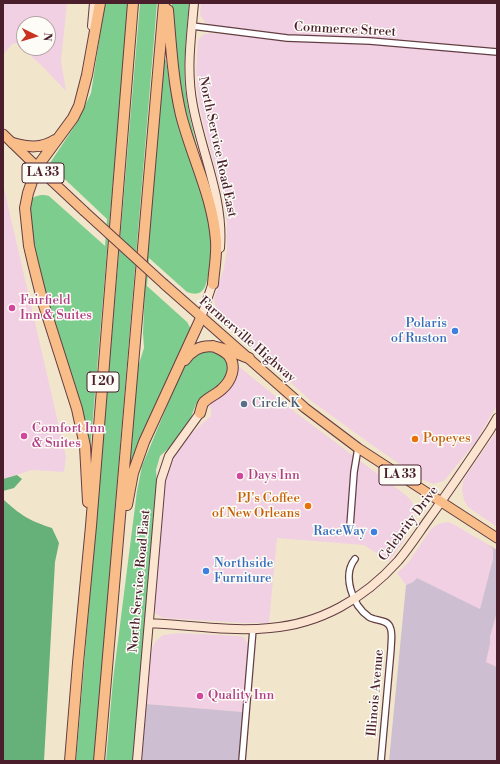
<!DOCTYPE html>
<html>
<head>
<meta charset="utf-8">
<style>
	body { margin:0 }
	#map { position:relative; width:500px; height:764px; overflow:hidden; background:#f1e6cb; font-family:"Libre Bodoni",serif }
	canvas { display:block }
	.frame { position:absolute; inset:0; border:4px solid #4a1f2b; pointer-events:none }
	.north { position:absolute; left:16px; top:16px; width:40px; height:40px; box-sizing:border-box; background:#fdfcf7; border:1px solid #b5a4a5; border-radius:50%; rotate:95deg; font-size:11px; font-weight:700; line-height:16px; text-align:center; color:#4a1f2b }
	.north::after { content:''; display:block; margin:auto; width:14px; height:18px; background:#c8321e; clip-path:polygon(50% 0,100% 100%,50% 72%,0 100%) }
</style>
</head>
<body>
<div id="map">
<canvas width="500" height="764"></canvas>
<div class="frame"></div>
<div class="north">N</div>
</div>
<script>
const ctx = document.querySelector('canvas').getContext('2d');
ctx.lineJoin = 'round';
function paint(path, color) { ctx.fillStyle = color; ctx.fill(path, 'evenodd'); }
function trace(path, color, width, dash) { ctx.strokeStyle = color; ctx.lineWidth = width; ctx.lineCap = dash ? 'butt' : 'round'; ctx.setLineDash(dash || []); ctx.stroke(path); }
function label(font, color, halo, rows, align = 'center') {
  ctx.font = font + ' "Libre Bodoni",serif'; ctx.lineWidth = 3; ctx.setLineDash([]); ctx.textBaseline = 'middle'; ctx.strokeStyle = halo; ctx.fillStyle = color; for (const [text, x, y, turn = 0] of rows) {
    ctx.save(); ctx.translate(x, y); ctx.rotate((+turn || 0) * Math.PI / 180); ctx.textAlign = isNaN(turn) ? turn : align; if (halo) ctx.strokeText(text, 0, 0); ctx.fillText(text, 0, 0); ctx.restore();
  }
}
const built = new Path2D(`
	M 3,3 L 67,3 L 61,61 L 66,91 L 41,65 L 16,43 L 12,44 L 3,55 ZM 24,24 L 48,24 L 48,48 L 24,48 Z
	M 201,3 L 497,3 L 497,48 L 394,39 L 281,34 L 212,25 L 206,23 L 200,15 Z
	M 212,33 L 277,40 L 392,46 L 497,55 L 497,405 L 475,443 L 444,481 L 433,484 L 423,480 L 372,445 L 310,400 L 233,330 L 217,313 L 214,299 L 224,268 L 227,250 L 227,222 L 223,197 L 203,122 L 198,97 L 196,69 L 198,40 L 204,34 Z
	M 3,184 L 66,457 L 64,472 L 32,470 L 4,479 Z
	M 237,365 L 295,412 L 403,493 L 410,499 L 414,506 L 415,510 L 414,522 L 403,542 L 389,561 L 364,545 L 277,538 L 269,623 L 243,623 L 164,618 L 159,616 L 155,613 L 154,609 L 163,490 L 166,478 L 175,454 L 180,447 L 197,428 L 211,416 L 211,411 L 210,407 L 207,404 Z
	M 497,431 L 497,527 L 468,507 L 464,500 L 462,489 L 463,482 L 467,474 Z
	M 448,522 L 453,524 L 489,545 L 493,549 L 493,559 L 480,610 L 417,578 L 413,582 L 406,585 L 397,573 L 408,563 L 431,529 L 438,524 Z
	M 497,612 L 497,667 L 486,662 L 490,644 L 490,637 Z
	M 180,633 L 241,636 L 245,638 L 248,647 L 243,712 L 146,704 L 150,655 L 153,646 L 156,641 L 163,635 Z`);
const industrial = new Path2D(`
	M 489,545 L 497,550 L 497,612 L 490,637 L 490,644 L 486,662 L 497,667 L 497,761 L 389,761 L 406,585 L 413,582 L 417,578 L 480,609 L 493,559 L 493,549 Z
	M 146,704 L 243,712 L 239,761 L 141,761 Z`);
const green = new Path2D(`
	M 105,3 L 128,3 L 90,452 L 41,280 C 36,261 24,220 30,202 C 33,195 43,194 49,196 L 105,246 L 107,219 L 52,167 L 50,163 L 78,121 L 91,93 Z
	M 140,3 L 157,3 L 94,761 L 76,761 Z
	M 172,3 L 189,3 C 187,31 183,59 185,87 C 187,107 192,127 197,147 L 196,148 L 183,108 L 172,15 Z
	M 164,59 L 166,60 C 168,76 171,92 175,108 C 184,141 198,172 206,205 C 212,227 212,252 208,275 C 206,287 203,298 187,292 L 149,258 L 147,286 L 187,322 L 191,329 L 131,463 L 130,462 L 138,367 L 144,348 L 143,333 L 145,287 Z
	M 210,349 L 226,356 L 230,377 L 203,400 L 196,404 L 188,425 L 169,448 L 160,456 L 156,470 L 157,483 L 133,761 L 106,761 L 113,680 L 137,491 L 142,466 L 182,370 L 181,369 L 194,353 Z`);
const forest = new Path2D(`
	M 17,475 L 22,479 L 14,488 L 3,491 L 3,479 Z
	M 3,499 C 20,515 30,521 52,528 L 59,543 L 55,562 L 44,761 L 3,761 Z`);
const street = new Path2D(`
	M 192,26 L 287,38 L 370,41 L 497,52
	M 350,526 L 354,472 L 358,448
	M 355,559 C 342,575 352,605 369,617 C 375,621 387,619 390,627 C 393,633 391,642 391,649 L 381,761
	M 242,761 L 253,629`);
const secondary = new Path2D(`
	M 194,3 C 191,38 186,71 193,106 C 202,154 224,199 220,248
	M 92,26 L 94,3
	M 201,318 L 214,279
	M 149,623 C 189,625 230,632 270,628 C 320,624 364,599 398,561 C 409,548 418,534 428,520 C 449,491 470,460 490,430 L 497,418
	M 137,761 L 161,480 L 169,456 L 200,413`);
const primary = new Path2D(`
	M 3,134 L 37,167 L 84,211
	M 164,284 L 305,408 L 358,448 L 497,538`);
const highway = new Path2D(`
	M 168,10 C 171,45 173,81 181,115 C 192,158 213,197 216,241 C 217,256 214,270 213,284
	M 13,143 C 28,147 41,149 55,140
	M 185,360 C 202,335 226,350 249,358
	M 200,413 C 201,410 202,404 204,402 C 209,397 217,394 222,389 C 231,381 237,367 229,356 C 225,351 219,349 213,346
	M 88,502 L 85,446 L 77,409 L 42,299 L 33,263 L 29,246 L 25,208 L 28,193 L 37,167 L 73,118 L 79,106 L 87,75 L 100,3
	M 127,505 L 133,473 L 144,442 L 201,318
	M 70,761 L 78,663 L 91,526 L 133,3
	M 99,761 L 164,3`);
const primaryBridge = new Path2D(`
	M 84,211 L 164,284`);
const markers = [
	[12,308,4,"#d1479c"],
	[455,331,4,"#3f7fe0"],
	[244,404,4,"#5c6f8a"],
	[24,436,4,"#d1479c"],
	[415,439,4,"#e8710a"],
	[240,476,4,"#d1479c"],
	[308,506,4,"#e8710a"],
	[374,532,4,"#3f7fe0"],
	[206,571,4,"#3f7fe0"],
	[200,696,4,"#d1479c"]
];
const shields = [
	[43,173,42],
	[103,382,32],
	[400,475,42]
];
const shieldNames = [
	["LA 33",43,173],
	["I 20",103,382],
	["LA 33",400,475]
];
const streetNames = [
	["Commerce Street",345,30,3],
	["North Service Road East",217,147,78],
	["Farmerville Highway",247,340,41],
	["Celebrity Drive",409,524,-53],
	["North Service Road East",140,581,-85],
	["Illinois Avenue",376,693,-85]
];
const hotelNames = [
	["Fairfield",20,301],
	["Inn & Suites",20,316],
	["Comfort Inn",32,429],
	["& Suites",32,444],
	["Days Inn",248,476],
	["Quality Inn",208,696]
];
const shopNames = [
	["Polaris",447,324],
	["of Ruston",447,339],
	["RaceWay",366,532],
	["Northside",214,564,"left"],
	["Furniture",214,579,"left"]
];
const serviceNames = [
	["Circle K",252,404]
];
const foodNames = [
	["Popeyes",423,439],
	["PJ's Coffee",300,499,"right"],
	["of New Orleans",300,514,"right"]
];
paint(built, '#f1d0e3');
paint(industrial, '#cebed1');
paint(green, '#7dcd8e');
paint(forest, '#66b079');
trace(street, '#633d43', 8);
trace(secondary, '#633d43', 10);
trace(primary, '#633d43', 11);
trace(highway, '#633d43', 12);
trace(street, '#fff', 5.5);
trace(secondary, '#fce5d0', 8);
trace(primary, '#f8bd89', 9);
trace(highway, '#f8bd89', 10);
trace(primaryBridge, '#633d43', 11, []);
trace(primaryBridge, '#f8bd89', 9);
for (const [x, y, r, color] of markers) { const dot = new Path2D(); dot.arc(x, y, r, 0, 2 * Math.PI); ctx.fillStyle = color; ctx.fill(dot); trace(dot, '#fdfcf7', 1.5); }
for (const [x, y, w] of shields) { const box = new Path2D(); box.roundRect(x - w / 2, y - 10, w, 20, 3); ctx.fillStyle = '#fdfcf7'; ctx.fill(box); trace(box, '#4a1f2b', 1); }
label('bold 12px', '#4a1f2b', null, shieldNames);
label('13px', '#4a1f2b', '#fdfcf7', streetNames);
label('13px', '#b23c85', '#fdfcf7', hotelNames, 'left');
label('13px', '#366cbe', '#fdfcf7', shopNames, 'right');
label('13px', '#4e5e75', '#fdfcf7', serviceNames, 'left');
label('13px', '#c56008', '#fdfcf7', foodNames, 'left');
</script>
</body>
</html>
